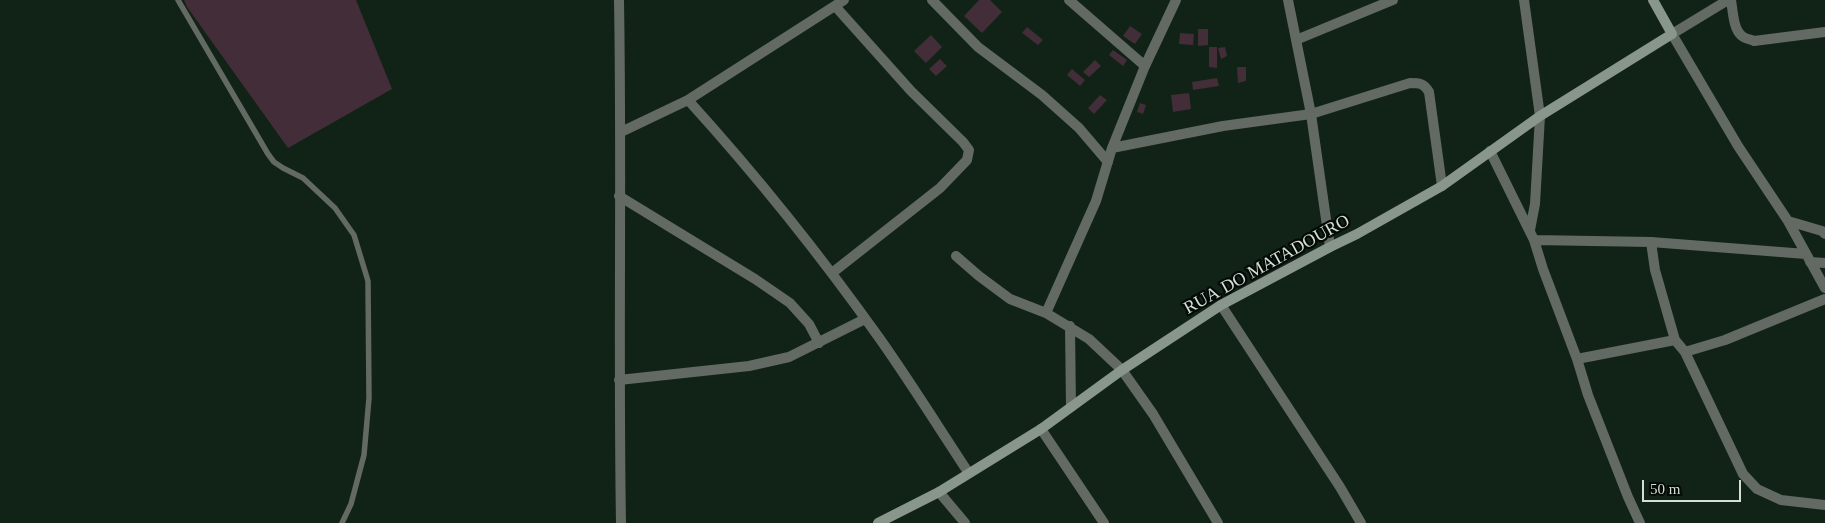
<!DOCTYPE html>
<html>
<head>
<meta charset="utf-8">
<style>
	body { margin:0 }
	#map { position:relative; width:1825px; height:523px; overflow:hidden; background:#112316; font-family:Georgia,serif }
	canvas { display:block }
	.scale { position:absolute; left:1642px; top:480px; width:99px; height:22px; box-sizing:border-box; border:2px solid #d3ded5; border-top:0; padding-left:6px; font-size:15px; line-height:18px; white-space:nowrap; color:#d3ded5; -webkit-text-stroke:4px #040a05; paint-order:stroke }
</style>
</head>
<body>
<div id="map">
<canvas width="1825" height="523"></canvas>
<div class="scale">50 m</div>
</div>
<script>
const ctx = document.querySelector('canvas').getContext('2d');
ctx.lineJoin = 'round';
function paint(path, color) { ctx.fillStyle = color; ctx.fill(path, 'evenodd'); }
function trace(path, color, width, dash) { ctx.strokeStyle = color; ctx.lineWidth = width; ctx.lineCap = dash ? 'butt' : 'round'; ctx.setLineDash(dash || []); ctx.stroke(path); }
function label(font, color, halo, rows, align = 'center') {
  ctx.font = font + ' Georgia,serif'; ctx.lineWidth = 4.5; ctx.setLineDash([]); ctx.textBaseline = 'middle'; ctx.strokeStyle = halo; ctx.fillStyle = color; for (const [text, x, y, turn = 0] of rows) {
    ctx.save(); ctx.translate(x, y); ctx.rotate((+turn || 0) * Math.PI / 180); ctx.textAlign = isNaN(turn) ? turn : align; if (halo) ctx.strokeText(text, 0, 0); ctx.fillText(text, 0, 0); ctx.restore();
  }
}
const building = new Path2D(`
	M 184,0 L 356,0 L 392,89 L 288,148 L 187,7 Z
	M 979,0 L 990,0 L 1002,12 L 982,33 L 964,16 Z
	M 1130,26 L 1142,34 L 1135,44 L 1123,36 Z
	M 1027,27 L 1043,40 L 1038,45 L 1022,33 Z
	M 1198,29 L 1208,29 L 1208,45 L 1198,46 Z
	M 1180,33 L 1194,34 L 1193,45 L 1179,44 Z
	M 931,35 L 942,47 L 926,63 L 914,51 Z
	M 1209,47 L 1217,47 L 1217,68 L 1209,67 Z
	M 1225,47 L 1227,56 L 1221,59 L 1218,48 Z
	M 1113,50 L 1127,60 L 1123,66 L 1109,55 Z
	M 940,59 L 947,66 L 936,76 L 929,69 Z
	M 1095,60 L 1101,66 L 1089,77 L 1083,72 Z
	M 1237,67 L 1246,67 L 1246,81 L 1238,83 Z
	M 1072,69 L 1085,80 L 1080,86 L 1067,75 Z
	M 1217,78 L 1219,86 L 1193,90 L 1192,82 Z
	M 1189,93 L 1191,109 L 1173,112 L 1171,95 Z
	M 1100,95 L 1107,100 L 1094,114 L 1088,108 Z
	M 1140,103 L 1146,105 L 1143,114 L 1137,112 Z`);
const lane = new Path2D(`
	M 178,0 L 268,154 L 274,162 L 283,168 L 303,178 L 335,208 L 354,235 L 368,281 L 369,398 L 364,455 L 351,504 L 342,523`);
const street = new Path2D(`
	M 619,0 C 622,174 618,349 621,523
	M 932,0 L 978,47 L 1042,95 L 1079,128 L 1108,162
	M 1069,0 L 1145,66
	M 1288,0 L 1311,114 L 1330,247
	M 1524,0 L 1540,116 L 1535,204 L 1530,230
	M 1728,0 L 1672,34 L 1738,146 L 1788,221 L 1825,288
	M 1731,0 C 1733,11 1733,29 1742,36 C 1745,39 1750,39 1754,41 L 1825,32
	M 1296,40 L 1393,0
	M 688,100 C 757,176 821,256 880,339 C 911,383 939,428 968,472
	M 621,132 L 688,100 L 844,0
	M 1112,148 L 1223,126 L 1311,114 L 1410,83 C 1419,83 1424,83 1429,92 L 1442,186
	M 1490,151 L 1534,240 L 1543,269 L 1577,359 L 1588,395 L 1628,497 L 1640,523
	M 619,196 L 755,279 L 790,303 L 809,324 L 819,343
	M 1788,221 L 1822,231 L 1825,234
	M 1534,240 L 1651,242 L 1806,254
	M 1651,242 L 1655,270 L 1675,340 L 1685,352 L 1743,474 L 1757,489 L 1781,500 L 1825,505
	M 956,256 L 979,276 L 1010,299 L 1046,313 L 1089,339 L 1122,370 L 1153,414 L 1218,523
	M 1810,262 L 1825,263
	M 832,273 L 940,188 L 967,160 L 969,150 L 963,142 L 911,91 L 835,6
	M 1221,305 L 1340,487 L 1361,523
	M 1046,313 L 1096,201 L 1112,148 L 1145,66 L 1176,0
	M 1070,326 L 1071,407
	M 1685,352 L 1725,340 L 1825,299
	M 1577,359 L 1675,340
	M 619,380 L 749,366 L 789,357 L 865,319
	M 1041,429 L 1104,523
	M 939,492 L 965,523`);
const secondary = new Path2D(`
	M 878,523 L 939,492 L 1041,429 L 1122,370 L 1221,305 L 1330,247 L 1357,234 L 1442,186 L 1540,116 L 1672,34 L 1653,0`);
const streetNames = [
	["RUA DO MATADOURO",1267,265,-29]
];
paint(building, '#422d38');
trace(lane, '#626a63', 5.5);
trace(street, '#626a63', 10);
trace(secondary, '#88968b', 10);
label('18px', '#d3ded5', '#040a05', streetNames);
</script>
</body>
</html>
